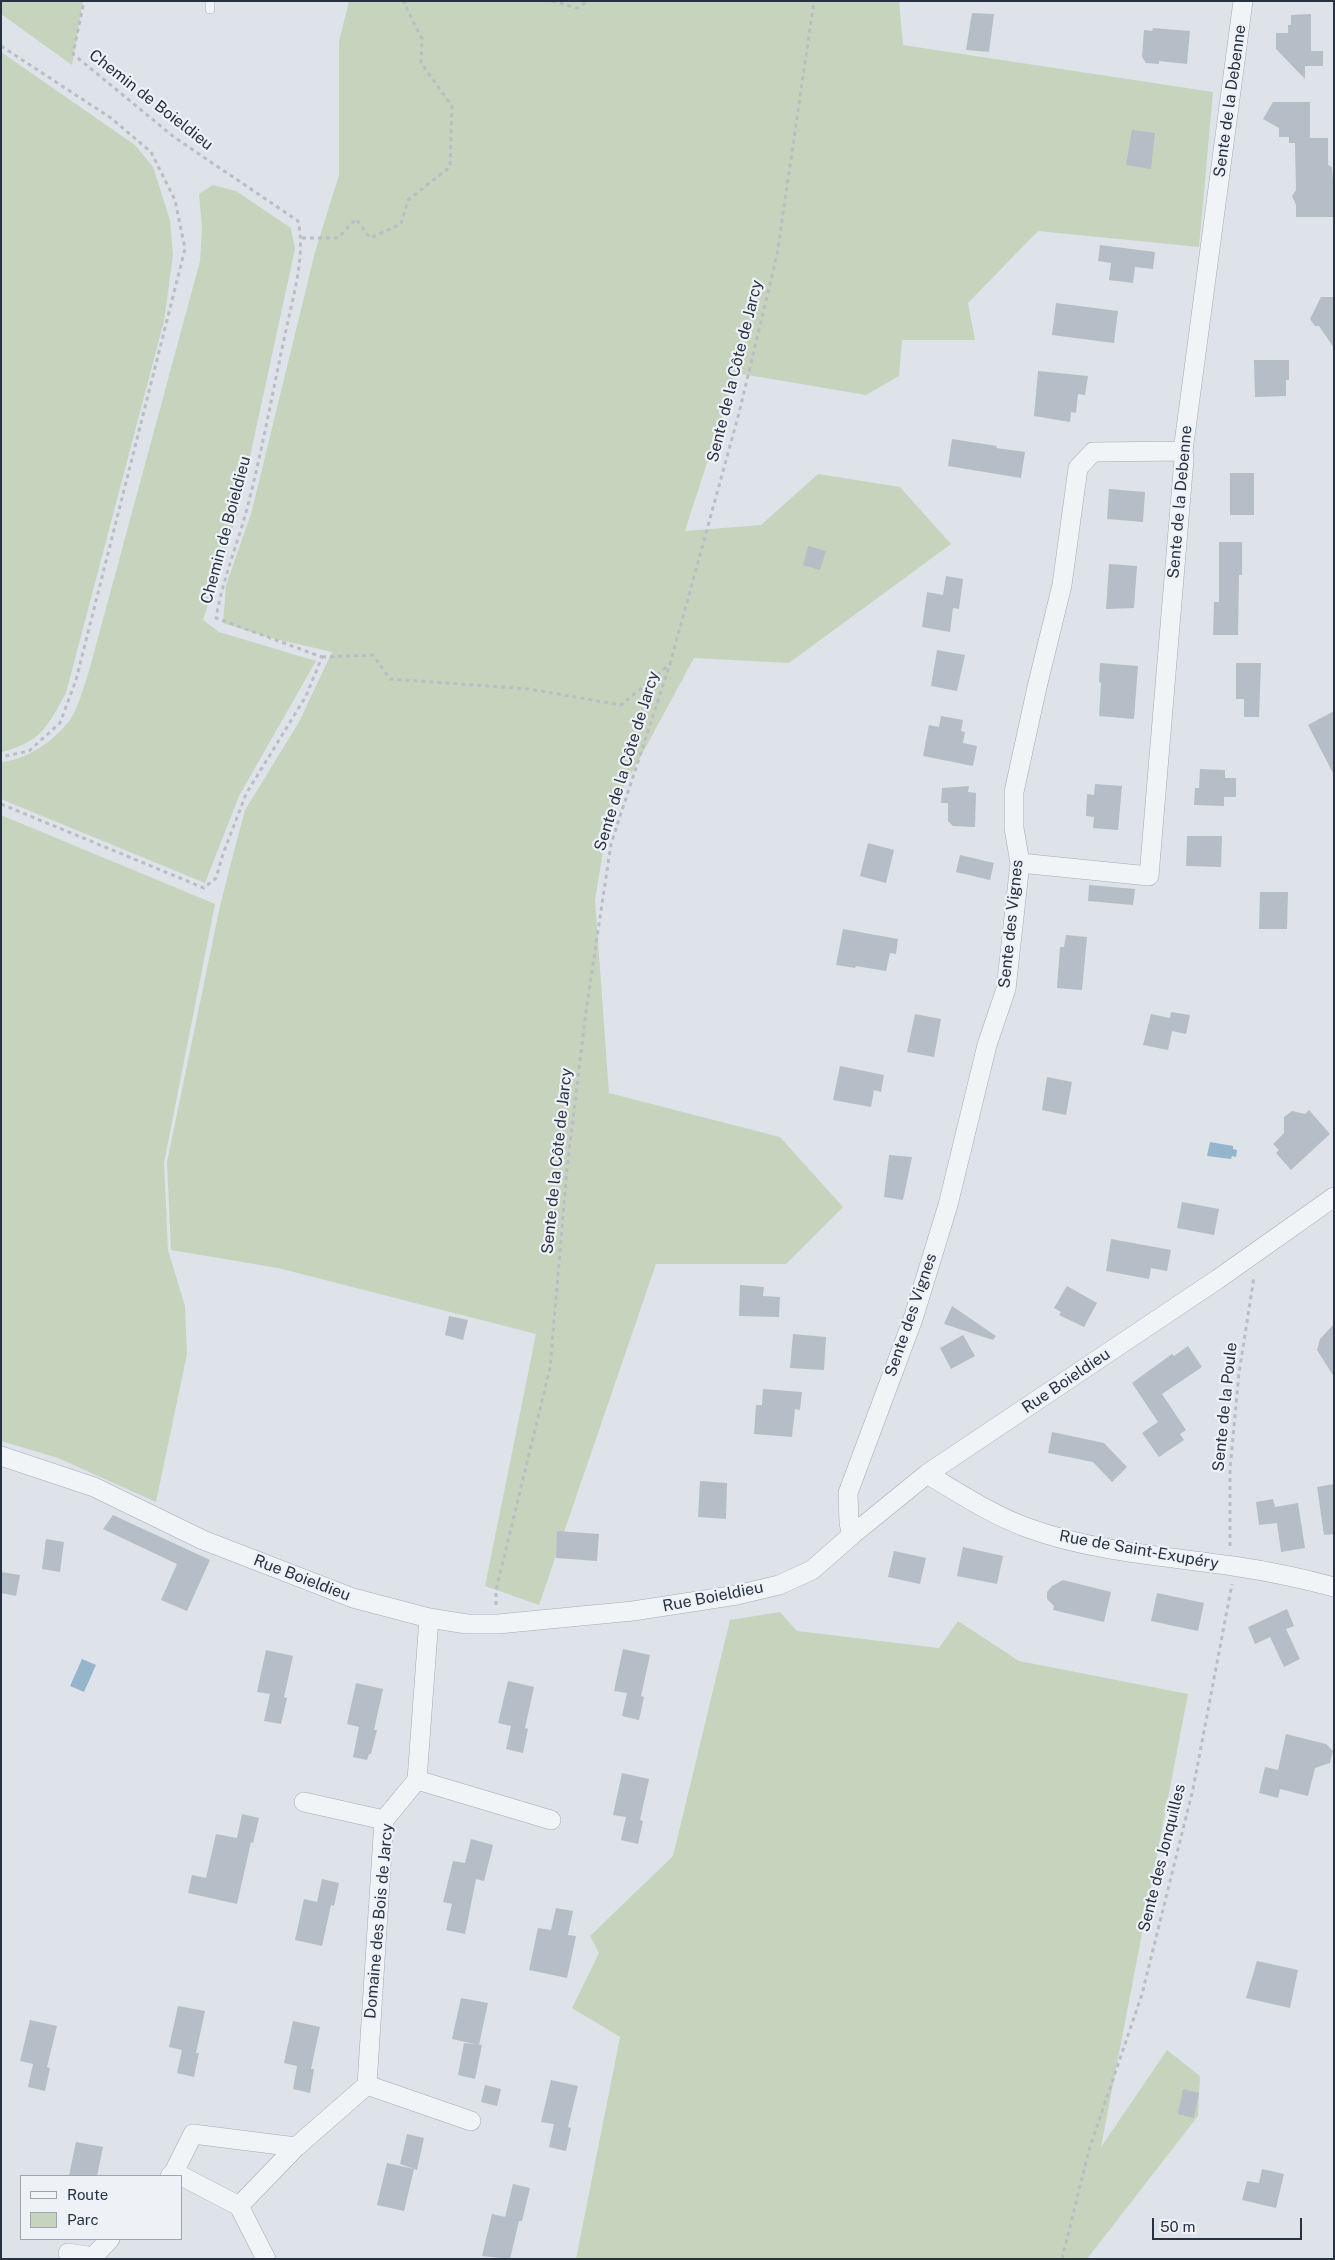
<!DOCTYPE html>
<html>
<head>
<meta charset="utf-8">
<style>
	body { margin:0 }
	#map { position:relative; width:1335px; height:2260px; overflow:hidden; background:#dee3e9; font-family:"Public Sans",sans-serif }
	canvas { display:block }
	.frame { position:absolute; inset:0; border:2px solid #263242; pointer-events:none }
	.legend { position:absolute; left:20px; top:2175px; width:162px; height:65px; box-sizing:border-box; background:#eef2f7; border:1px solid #9ea5af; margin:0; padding:6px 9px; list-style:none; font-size:15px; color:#263242 }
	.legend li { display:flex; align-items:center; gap:10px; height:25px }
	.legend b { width:25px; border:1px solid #9ea5af }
	.scale { position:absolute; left:1152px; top:2218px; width:150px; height:22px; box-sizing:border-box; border:2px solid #263242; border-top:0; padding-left:6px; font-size:15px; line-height:18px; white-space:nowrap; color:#263242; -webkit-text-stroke:4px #eef2f7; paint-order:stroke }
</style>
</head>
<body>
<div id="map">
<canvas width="1335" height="2260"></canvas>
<div class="frame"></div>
<ul class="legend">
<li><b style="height:6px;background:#f1f4f7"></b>Route</li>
<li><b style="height:14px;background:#c6d4be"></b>Parc</li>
</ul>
<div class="scale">50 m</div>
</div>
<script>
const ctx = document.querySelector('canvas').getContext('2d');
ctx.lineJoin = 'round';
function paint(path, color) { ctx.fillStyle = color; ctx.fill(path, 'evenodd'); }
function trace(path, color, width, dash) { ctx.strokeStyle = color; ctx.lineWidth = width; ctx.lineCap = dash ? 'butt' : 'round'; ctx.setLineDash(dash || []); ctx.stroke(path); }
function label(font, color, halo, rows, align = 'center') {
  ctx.font = font + ' "Public Sans",sans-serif'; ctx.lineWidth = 4.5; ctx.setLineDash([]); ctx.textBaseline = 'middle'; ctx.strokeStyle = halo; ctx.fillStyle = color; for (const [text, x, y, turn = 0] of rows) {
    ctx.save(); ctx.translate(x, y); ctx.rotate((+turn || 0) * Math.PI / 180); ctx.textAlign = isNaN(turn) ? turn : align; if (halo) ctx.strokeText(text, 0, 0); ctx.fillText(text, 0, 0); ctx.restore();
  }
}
const green = new Path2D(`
	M 1,1 L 83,1 L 72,65 L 1,14 Z
	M 349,1 L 899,1 L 903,45 L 1213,92 L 1199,247 L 1038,231 L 968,303 L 975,340 L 902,340 L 899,376 L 866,395 L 736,373 L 685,531 L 761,525 L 818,474 L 900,487 L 951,544 L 789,663 L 694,658 L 609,815 L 595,900 L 609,1093 L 780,1137 L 843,1207 L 786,1264 L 656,1264 L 539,1605 L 485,1586 L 536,1334 L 278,1268 L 171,1250 L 167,1162 L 220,906 L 234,851 L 245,810 L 299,722 L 332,652 L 267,637 L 223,623 L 226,585 L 251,514 L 315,252 L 339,175 L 339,42 Z
	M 1,52 L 135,145 L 153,167 L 170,220 L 173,255 L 164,321 L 66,693 C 47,727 42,741 2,752 Z
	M 213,185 L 236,191 L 291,228 L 295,249 L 238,512 L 203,620 L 219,632 L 316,661 L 239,796 L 205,883 L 1,799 L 1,762 C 26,760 54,741 69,721 C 78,710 84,685 89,671 L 200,261 L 202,228 L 199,194 Z
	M 1,815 L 215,904 L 164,1163 L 168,1250 L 185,1306 L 187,1354 L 156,1502 L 58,1458 L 1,1441 Z
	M 780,1612 L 797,1631 L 939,1648 L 958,1621 L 1019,1661 L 1188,1694 L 1101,2147 L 1167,2050 L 1200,2076 L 1198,2116 L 1087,2259 L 576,2259 L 620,2037 L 572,2008 L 599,1953 L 590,1936 L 673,1856 L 730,1620 Z`);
const water = new Path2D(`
	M 1210,1142 L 1233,1146 L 1233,1149 L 1237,1150 L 1236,1157 L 1232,1156 L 1231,1159 L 1207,1156 Z
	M 82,1659 L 96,1665 L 84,1692 L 70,1686 Z`);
const building = new Path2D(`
	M 972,13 L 994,14 L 989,52 L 966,50 Z
	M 1311,14 L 1311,51 L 1323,51 L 1323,66 L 1305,66 L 1305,79 L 1276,49 L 1276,33 L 1288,33 L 1288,25 L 1291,25 L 1291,15 Z
	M 1153,28 L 1190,31 L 1187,64 L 1159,61 L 1159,64 L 1146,63 L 1142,57 L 1144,30 L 1152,31 Z
	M 1273,102 L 1310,102 L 1310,138 L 1328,138 L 1328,165 L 1332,167 L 1334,192 L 1333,217 L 1296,217 L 1296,205 L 1292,196 L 1296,190 L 1295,143 L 1289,143 L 1289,137 L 1279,137 L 1279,128 L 1263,119 Z
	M 1132,130 L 1155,133 L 1151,169 L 1126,165 Z
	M 1100,245 L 1155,252 L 1153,269 L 1135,267 L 1133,283 L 1109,280 L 1111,263 L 1098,261 Z
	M 1321,297 L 1334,297 L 1334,348 L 1319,326 L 1315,326 L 1310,319 Z
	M 1056,303 L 1118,311 L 1114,343 L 1052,335 Z
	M 1254,360 L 1289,360 L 1289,380 L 1286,380 L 1286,396 L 1255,397 Z
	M 1038,371 L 1088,376 L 1085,395 L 1078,394 L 1076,413 L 1071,412 L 1070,422 L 1034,416 Z
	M 952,439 L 997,446 L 996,448 L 1025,452 L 1021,478 L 948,466 Z
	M 1230,473 L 1254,473 L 1254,515 L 1230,515 Z
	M 1109,489 L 1145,492 L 1143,522 L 1107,519 Z
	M 1219,542 L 1242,542 L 1242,575 L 1239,575 L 1238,635 L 1213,635 L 1214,602 L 1219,602 Z
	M 808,546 L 826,551 L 820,570 L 803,565 Z
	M 1109,564 L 1137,566 L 1134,608 L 1106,609 Z
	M 946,576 L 963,579 L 959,609 L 953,608 L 950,632 L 922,627 L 927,592 L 943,595 Z
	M 937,650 L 965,655 L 957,691 L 931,686 Z
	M 1100,663 L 1138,666 L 1134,719 L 1099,716 L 1101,683 L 1099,682 Z
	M 1236,663 L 1261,663 L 1259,717 L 1244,717 L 1244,699 L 1236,699 Z
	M 1334,711 L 1334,775 L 1308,725 Z
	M 941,716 L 963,720 L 961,731 L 965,732 L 963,743 L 977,746 L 973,766 L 923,756 L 929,725 L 939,727 Z
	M 1200,769 L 1225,770 L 1225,778 L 1236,778 L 1236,797 L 1224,797 L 1224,806 L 1194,805 L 1195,788 L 1199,788 Z
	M 1095,784 L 1122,786 L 1118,830 L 1093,828 L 1094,817 L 1086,816 L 1087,794 L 1094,795 Z
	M 969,786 L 968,792 L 976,793 L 975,827 L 953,826 L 948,821 L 948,803 L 941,803 L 942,788 Z
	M 1187,836 L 1222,836 L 1221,867 L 1186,866 Z
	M 868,843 L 894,850 L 886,883 L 860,876 Z
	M 960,855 L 994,863 L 990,880 L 956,872 Z
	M 1089,885 L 1135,889 L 1133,905 L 1088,901 Z
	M 1260,892 L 1288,892 L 1287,929 L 1259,929 Z
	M 843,929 L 898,939 L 896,954 L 890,953 L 886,971 L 856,966 L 855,968 L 836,965 Z
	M 1066,935 L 1087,937 L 1082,990 L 1057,988 L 1060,947 L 1064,947 Z
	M 1171,1012 L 1190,1015 L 1186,1034 L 1172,1031 L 1168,1050 L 1143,1045 L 1151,1014 L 1170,1018 Z
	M 915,1014 L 941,1019 L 934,1057 L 907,1052 Z
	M 840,1066 L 884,1075 L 881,1092 L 874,1090 L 871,1107 L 833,1100 Z
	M 1047,1077 L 1072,1082 L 1066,1115 L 1042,1110 Z
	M 1309,1110 L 1330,1134 L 1291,1170 L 1276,1153 L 1279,1150 L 1273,1144 L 1284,1133 L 1284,1117 L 1292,1111 L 1305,1114 Z
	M 889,1155 L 912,1157 L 903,1200 L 884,1197 Z
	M 1182,1202 L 1219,1209 L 1214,1235 L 1177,1228 Z
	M 1111,1239 L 1171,1250 L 1167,1271 L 1151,1268 L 1149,1279 L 1106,1271 Z
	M 740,1285 L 764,1287 L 763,1296 L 780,1297 L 779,1317 L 739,1316 Z
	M 1067,1286 L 1097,1303 L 1084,1327 L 1059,1315 L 1061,1312 L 1054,1308 Z
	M 952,1306 L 996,1336 L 993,1340 L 944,1324 Z
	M 449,1316 L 468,1320 L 463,1340 L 445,1335 Z
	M 1334,1324 L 1334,1377 L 1317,1350 L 1320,1339 Z
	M 793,1334 L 826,1337 L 824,1370 L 790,1368 Z
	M 963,1335 L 975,1356 L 951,1369 L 940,1348 Z
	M 1188,1346 L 1202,1367 L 1162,1394 L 1186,1430 L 1180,1434 L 1184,1440 L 1159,1457 L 1142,1433 L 1158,1422 L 1132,1383 L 1172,1354 L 1174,1356 Z
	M 763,1389 L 802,1392 L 800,1410 L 795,1409 L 792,1437 L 754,1434 L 756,1405 L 762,1405 Z
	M 1052,1432 L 1104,1443 L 1127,1467 L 1112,1482 L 1093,1462 L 1048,1453 Z
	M 700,1481 L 727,1483 L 726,1519 L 698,1517 Z
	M 1334,1484 L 1334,1534 L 1324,1535 L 1317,1487 Z
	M 1273,1499 L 1275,1507 L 1298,1503 L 1305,1548 L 1281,1552 L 1277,1523 L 1259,1525 L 1256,1502 Z
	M 113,1515 L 210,1560 L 187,1611 L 161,1600 L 177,1564 L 103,1529 Z
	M 557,1531 L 599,1534 L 597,1561 L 556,1558 Z
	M 46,1539 L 64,1542 L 60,1572 L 42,1569 Z
	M 963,1547 L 1003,1556 L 997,1584 L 957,1576 Z
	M 894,1551 L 926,1558 L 920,1584 L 888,1577 Z
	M 1,1572 L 20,1575 L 16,1596 L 1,1593 Z
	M 1063,1580 L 1111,1592 L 1104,1622 L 1053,1610 L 1054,1606 L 1047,1599 L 1047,1592 L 1052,1586 Z
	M 1157,1593 L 1204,1603 L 1198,1631 L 1151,1621 Z
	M 1287,1609 L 1294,1626 L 1286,1629 L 1300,1659 L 1284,1667 L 1270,1637 L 1255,1644 L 1248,1627 Z
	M 623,1649 L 650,1655 L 641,1696 L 644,1697 L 639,1720 L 622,1716 L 627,1693 L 614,1691 Z
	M 266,1650 L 293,1656 L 284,1697 L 287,1698 L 281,1724 L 264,1721 L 270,1694 L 257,1692 Z
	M 508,1681 L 534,1687 L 525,1728 L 528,1729 L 523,1753 L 506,1749 L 511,1726 L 498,1723 Z
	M 356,1683 L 383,1689 L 374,1730 L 377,1730 L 371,1754 L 369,1754 L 367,1760 L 353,1757 L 359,1727 L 347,1724 Z
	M 1286,1734 L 1326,1744 L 1333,1751 L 1330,1763 L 1315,1768 L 1308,1796 L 1280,1789 L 1278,1798 L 1259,1793 L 1265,1767 L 1278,1770 Z
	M 622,1773 L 649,1779 L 640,1820 L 643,1821 L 638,1844 L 621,1840 L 626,1817 L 613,1815 Z
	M 242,1814 L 259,1818 L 253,1843 L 251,1842 L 237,1904 L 188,1893 L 192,1875 L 206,1878 L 216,1834 L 237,1838 Z
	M 471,1839 L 493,1845 L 484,1881 L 476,1879 L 465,1934 L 446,1930 L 452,1904 L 443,1902 L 453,1861 L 465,1863 Z
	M 322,1879 L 339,1883 L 334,1906 L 331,1905 L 322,1946 L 295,1940 L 304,1899 L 317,1902 Z
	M 556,1908 L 573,1911 L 568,1935 L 576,1936 L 567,1978 L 529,1970 L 538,1928 L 551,1930 Z
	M 1257,1961 L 1298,1970 L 1290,2008 L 1246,1998 Z
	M 461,1998 L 488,2003 L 479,2045 L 452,2039 Z
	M 178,2006 L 205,2011 L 196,2053 L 199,2053 L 194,2077 L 177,2073 L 182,2050 L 169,2047 Z
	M 30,2020 L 57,2026 L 47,2067 L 50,2068 L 45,2091 L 28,2087 L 33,2064 L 20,2061 Z
	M 293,2021 L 320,2027 L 311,2069 L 314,2069 L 310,2093 L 293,2089 L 297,2066 L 284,2063 Z
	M 464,2043 L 482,2045 L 475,2079 L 458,2075 Z
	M 551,2080 L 578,2086 L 568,2127 L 571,2128 L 566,2151 L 549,2147 L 554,2124 L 541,2122 Z
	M 485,2085 L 501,2089 L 497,2106 L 481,2102 Z
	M 1183,2089 L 1199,2093 L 1194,2118 L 1178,2114 Z
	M 407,2134 L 424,2138 L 417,2170 L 400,2164 Z
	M 76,2142 L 103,2147 L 97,2176 L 69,2176 Z
	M 387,2163 L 414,2169 L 404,2211 L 377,2205 Z
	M 1262,2169 L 1284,2174 L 1276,2208 L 1242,2200 L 1247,2181 L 1259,2183 Z
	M 513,2184 L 530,2188 L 522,2221 L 519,2221 L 510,2259 L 482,2256 L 492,2214 L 505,2217 Z`);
const path = new Path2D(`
	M 552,1 L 577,8 L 588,1
	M 1,46 L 111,118 L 151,152 L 175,200 L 185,249 L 76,680 L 60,723 L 29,751 L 1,757
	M 302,238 L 338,238 L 356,219 L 370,238 L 401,224 L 408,200 L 450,167 L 452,106 L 421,63 L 422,39 L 404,3 L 405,1
	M 322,657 L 373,655 L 390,679 L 529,689 L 621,705 L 670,664
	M 1,804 L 204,888 L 216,878 L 223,854 L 246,794 L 306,696 L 322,657 L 216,618 C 222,584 233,555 243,523 C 261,459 272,394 286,330 C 293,297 306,254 298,221 L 174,137 L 73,54 L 84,1
	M 1230,1546 L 1230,1469 L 1239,1373 L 1254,1277
	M 496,1605 L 496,1590 L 550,1368 L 567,1169 L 586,1011 L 611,844 L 670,664 L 739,413 L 777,255 L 814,1
	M 1062,2259 L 1089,2150 L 1142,1994 L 1193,1789 L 1232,1584`);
const lane = new Path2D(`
	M 210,9 L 210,1`);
const street = new Path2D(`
	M 1020,863 L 1149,876 L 1184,459 L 1183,451 L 1243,1
	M 1,1456 L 94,1487 L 203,1540 L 353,1598 L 429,1618 L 467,1624 L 498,1624 L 633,1611 L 737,1595 L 779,1585 L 812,1570 L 852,1535 L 927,1474 L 1218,1279 L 1334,1197
	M 927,1474 C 959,1493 992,1515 1028,1528 C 1094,1552 1165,1556 1233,1566 C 1267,1571 1301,1578 1334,1587
	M 852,1535 L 849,1523 L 848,1493 L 913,1319 L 948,1205 L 987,1045 L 1006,989 L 1020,863 L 1014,828 L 1014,792 L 1037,687 L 1062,585 L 1078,468 L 1093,452 L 1183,451
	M 429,1618 L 417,1780 L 384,1820 L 367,2085 L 471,2121
	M 417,1780 L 551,1820
	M 304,1802 L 384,1820
	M 174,2172 L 239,2206
	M 170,2176 L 174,2172 L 193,2134 L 296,2147 L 367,2085
	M 68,2253 L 93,2257 L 110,2239
	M 266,2259 L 239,2206 L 296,2147`);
const streetNames = [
	["Chemin de Boieldieu",151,100,38],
	["Sente de la Debenne",1230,101,-82],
	["Sente de la Côte de Jarcy",735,371,-76],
	["Sente de la Debenne",1180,502,-85],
	["Chemin de Boieldieu",226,530,-75],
	["Sente de la Côte de Jarcy",627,761,-73],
	["Sente des Vignes",1011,924,-84],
	["Sente de la Côte de Jarcy",557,1161,-84],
	["Sente des Vignes",911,1315,-71],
	["Rue Boieldieu",1066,1381,-34],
	["Sente de la Poule",1225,1407,-84],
	["Rue de Saint-Exupéry",1139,1550,10],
	["Rue Boieldieu",302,1578,21],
	["Rue Boieldieu",713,1597,-11],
	["Sente des Jonquilles",1162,1858,-76],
	["Domaine des Bois de Jarcy",379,1921,-85]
];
paint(green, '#c6d4be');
paint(water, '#95b5cd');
paint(building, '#b5bdc7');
trace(lane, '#a3aab4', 10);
trace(street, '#a3aab4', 20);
trace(path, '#b8bec4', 3, [4, 4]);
trace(lane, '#f1f4f7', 9);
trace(street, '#f1f4f7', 19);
label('16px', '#263242', '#eef2f7', streetNames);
</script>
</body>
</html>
